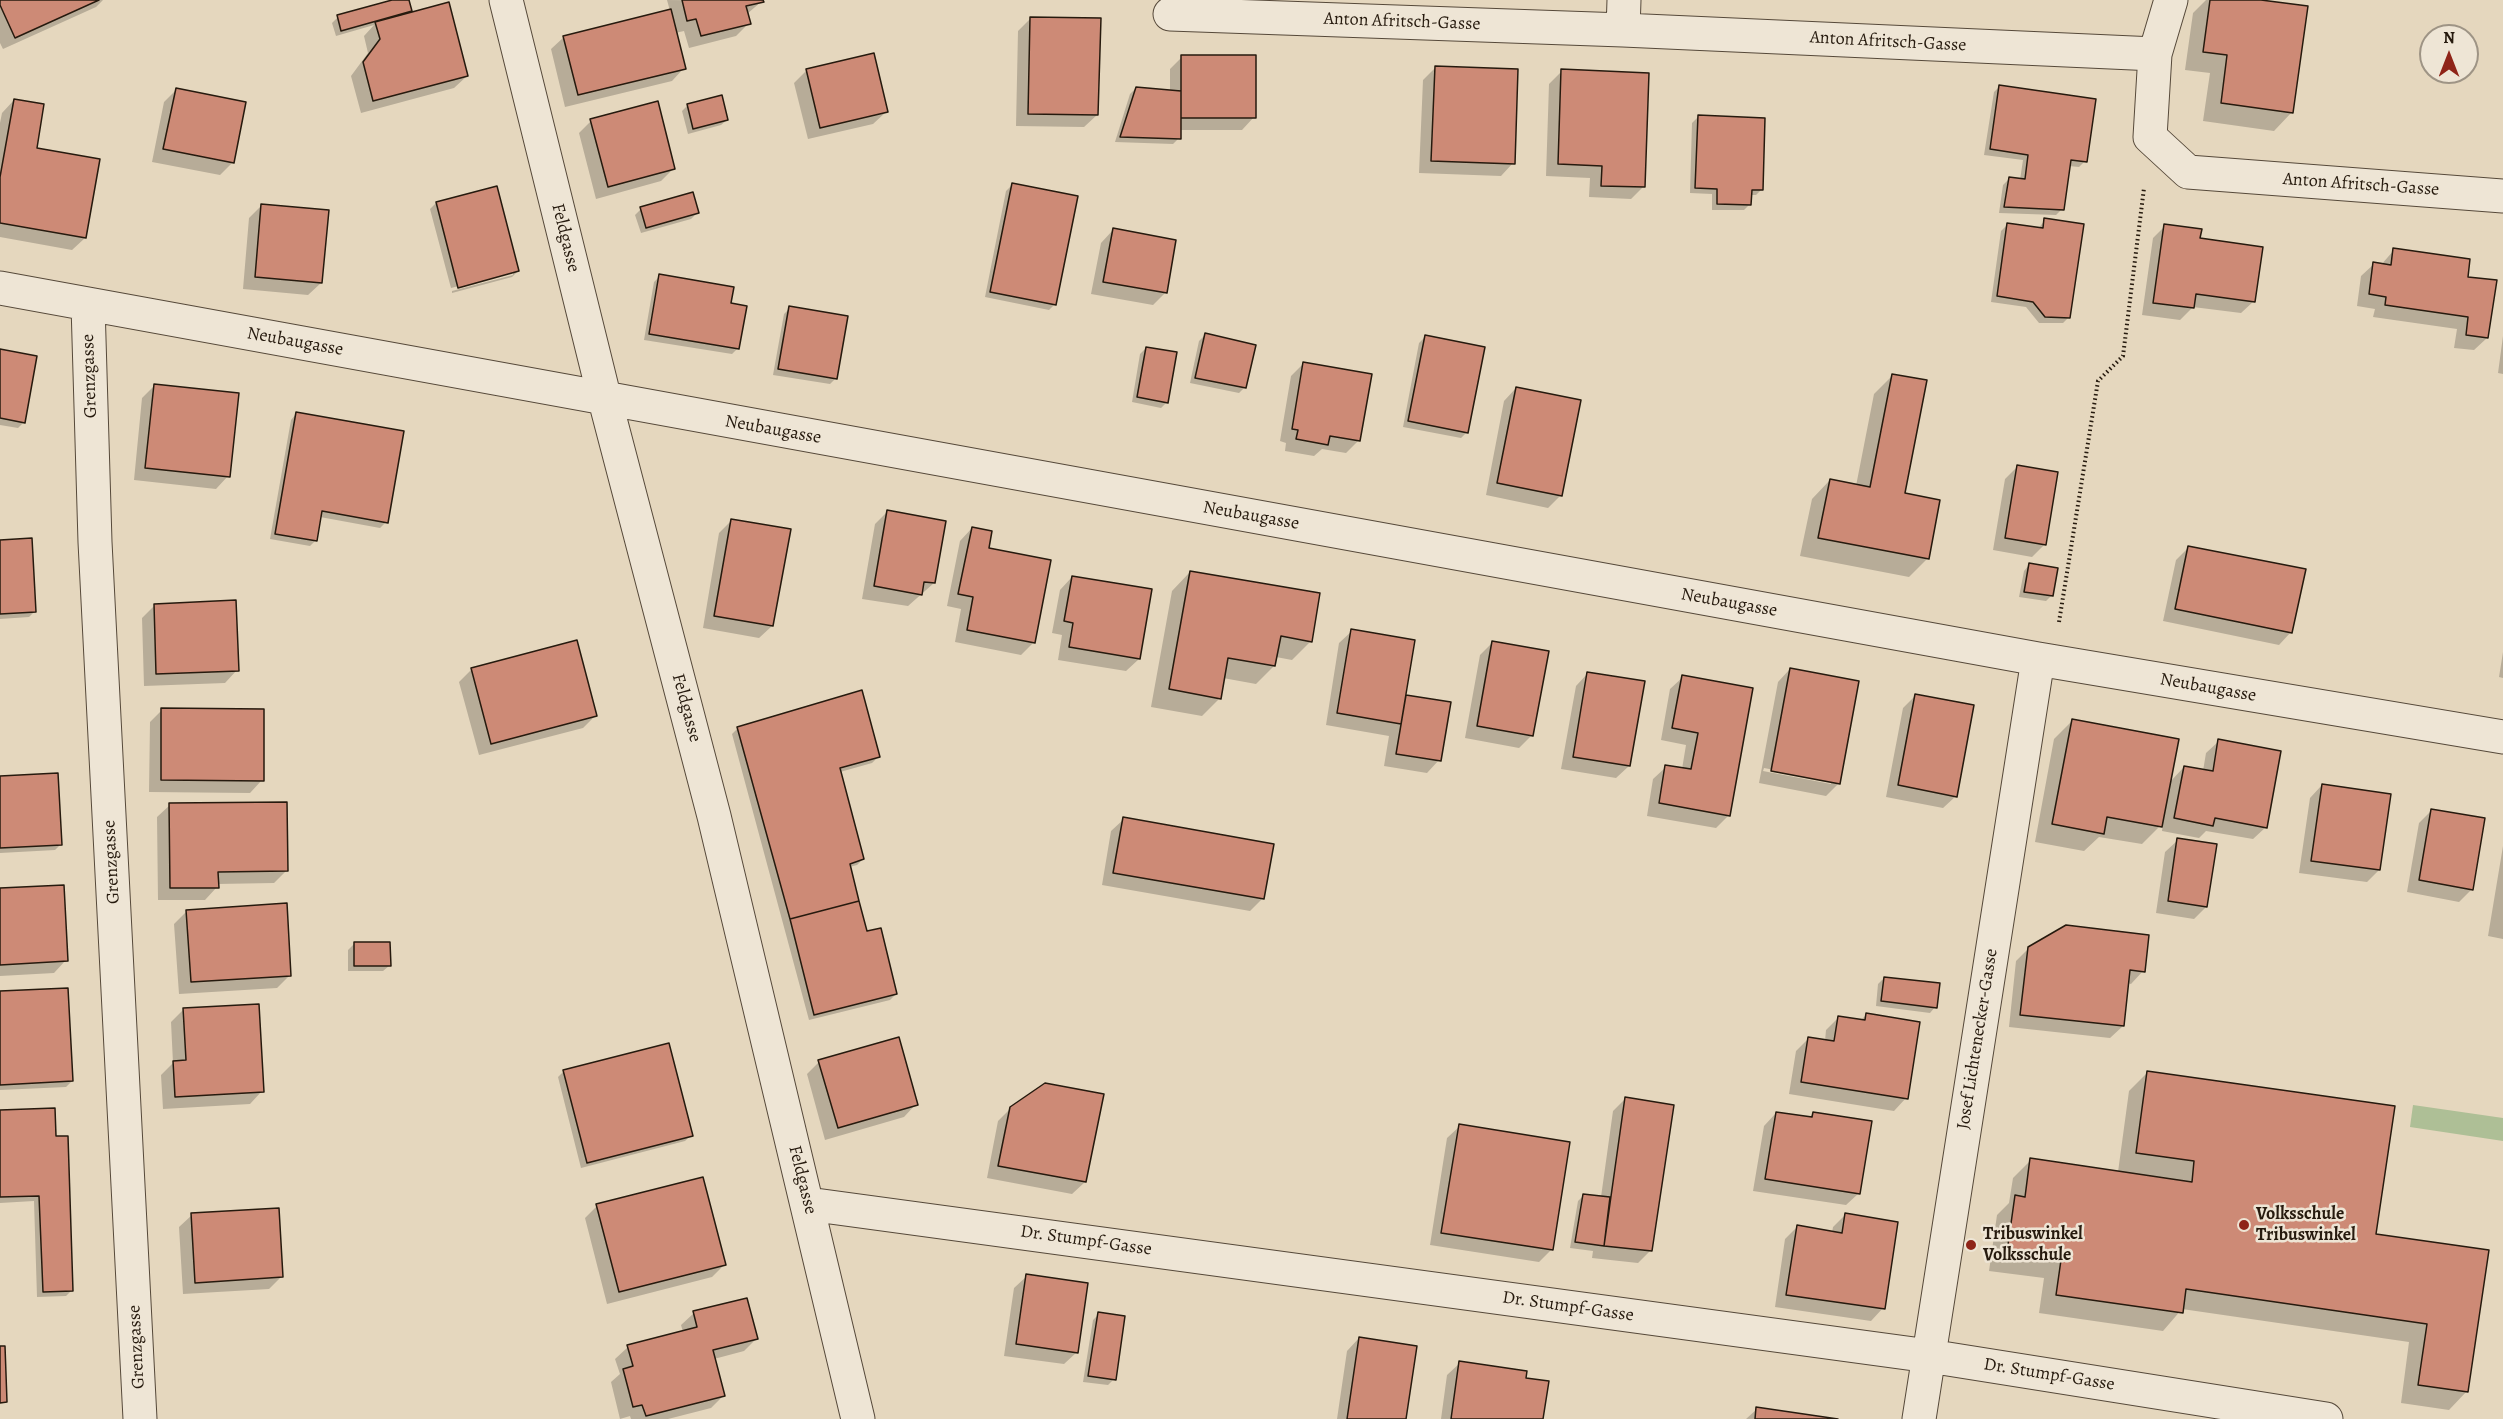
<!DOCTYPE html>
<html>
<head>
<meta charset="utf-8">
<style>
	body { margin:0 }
	#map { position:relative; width:2503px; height:1419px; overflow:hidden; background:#e5d7be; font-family:Alegreya,serif }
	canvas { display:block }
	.north { position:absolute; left:2419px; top:24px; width:60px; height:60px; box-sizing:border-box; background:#eee5d5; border:2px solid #9e9485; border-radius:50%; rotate:0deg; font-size:16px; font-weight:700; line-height:24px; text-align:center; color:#261a0e }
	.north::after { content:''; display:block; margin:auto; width:21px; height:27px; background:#8f2418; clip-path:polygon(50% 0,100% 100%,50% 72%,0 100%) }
</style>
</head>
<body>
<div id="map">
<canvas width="2503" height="1419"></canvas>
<div class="north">N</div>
</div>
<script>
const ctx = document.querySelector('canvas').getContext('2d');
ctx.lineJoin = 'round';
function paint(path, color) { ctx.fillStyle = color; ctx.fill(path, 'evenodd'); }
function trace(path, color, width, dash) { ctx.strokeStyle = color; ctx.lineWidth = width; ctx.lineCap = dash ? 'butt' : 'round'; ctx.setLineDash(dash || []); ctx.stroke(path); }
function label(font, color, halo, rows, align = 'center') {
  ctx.font = font + ' Alegreya,serif'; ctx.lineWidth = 5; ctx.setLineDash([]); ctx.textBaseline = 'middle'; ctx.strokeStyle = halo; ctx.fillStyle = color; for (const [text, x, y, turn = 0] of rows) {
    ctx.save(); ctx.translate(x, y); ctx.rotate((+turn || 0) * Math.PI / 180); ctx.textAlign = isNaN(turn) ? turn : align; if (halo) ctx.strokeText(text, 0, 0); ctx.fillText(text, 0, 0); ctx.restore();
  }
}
const green = new Path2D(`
	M 2413,1105 L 2503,1118 L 2503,1141 L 2410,1127 Z`);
const shadow = new Path2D(`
	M 0,0 L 103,0 L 96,7 L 3,49 L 0,43 Z
	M 398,0 L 407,0 L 411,11 L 406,15 L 467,76 L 454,88 L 361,113 L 351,76 L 368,53 L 364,36 L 374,25 L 336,36 L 332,23 L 338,17 Z
	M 667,0 L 762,1 L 747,14 L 749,23 L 736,36 L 689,48 L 684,31 L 675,33 L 684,68 L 672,81 L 565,107 L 551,49 L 564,37 L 670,11 Z
	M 2206,0 L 2249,0 L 2292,112 L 2274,131 L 2203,121 L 2210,73 L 2185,70 L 2193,13 Z
	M 1031,18 L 1097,115 L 1084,127 L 1016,126 L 1018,31 Z
	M 1182,57 L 1254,117 L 1242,130 L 1180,130 L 1179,138 L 1173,144 L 1115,142 L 1130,94 L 1136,88 L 1170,91 L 1170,69 Z
	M 1435,68 L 1513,163 L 1501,176 L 1419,173 L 1423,80 Z
	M 807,70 L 886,112 L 873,124 L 808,139 L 794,83 Z
	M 1562,71 L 1644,186 L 1631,199 L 1589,197 L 1590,178 L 1546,176 L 1549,84 Z
	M 2000,86 L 2085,161 L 2079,167 L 2069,166 L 2062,209 L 2056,215 L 1999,213 L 2003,185 L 2009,179 L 2020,180 L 2023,160 L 1984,155 L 1994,92 Z
	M 177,89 L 233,162 L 220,175 L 152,162 L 164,102 Z
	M 14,100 L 35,149 L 85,238 L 72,250 L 0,237 L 0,123 L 2,113 Z
	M 688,105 L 727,120 L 721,125 L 688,134 L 682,111 Z
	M 1698,117 L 1762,189 L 1756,195 L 1750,195 L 1750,204 L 1744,210 L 1712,210 L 1712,194 L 1690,193 L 1692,123 Z
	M 591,121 L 674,168 L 661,181 L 596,199 L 579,133 Z
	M 1012,185 L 1055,304 L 1049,310 L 985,297 L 1006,191 Z
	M 496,188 L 518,271 L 512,277 L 452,293 L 452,291 L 513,275 L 513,272 L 451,288 L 430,209 L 436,203 Z
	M 262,205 L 321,283 L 308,295 L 243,289 L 249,218 Z
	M 641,209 L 697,213 L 691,219 L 641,233 L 635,215 Z
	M 2045,220 L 2069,317 L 2063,323 L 2039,323 L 2026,307 L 1991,302 L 2001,231 L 2007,225 L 2038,229 Z
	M 2165,226 L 2199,239 L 2254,301 L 2241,313 L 2193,307 L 2180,320 L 2142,315 L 2153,238 Z
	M 1113,230 L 1165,293 L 1153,305 L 1091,294 L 1101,243 Z
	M 2394,250 L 2466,278 L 2487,338 L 2474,350 L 2454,348 L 2457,329 L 2373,317 L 2375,309 L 2357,306 L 2361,276 L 2374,264 L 2381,265 Z
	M 660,276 L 730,304 L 738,348 L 732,354 L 644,340 L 654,282 Z
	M 790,308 L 836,378 L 830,384 L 773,375 L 784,314 Z
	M 1205,335 L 1245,387 L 1239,393 L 1190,383 L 1199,341 Z
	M 2503,336 L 2503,374 L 2498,373 Z
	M 1425,337 L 1467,432 L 1461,438 L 1403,427 L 1419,343 Z
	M 1146,348 L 1167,402 L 1161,408 L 1132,402 L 1140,354 Z
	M 0,351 L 24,422 L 18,428 L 0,425 Z
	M 1304,363 L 1359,440 L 1346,453 L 1322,449 L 1314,456 L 1285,451 L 1286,443 L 1280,441 L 1291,376 Z
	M 1892,376 L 1903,494 L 1927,559 L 1909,577 L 1800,556 L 1812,499 L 1830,480 L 1856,486 L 1874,394 Z
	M 155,385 L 228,476 L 216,489 L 134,480 L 142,398 Z
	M 1516,388 L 1561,495 L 1548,508 L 1486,495 L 1504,401 Z
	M 296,414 L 386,522 L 380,528 L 320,517 L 316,540 L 310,546 L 270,539 L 291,420 Z
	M 2017,467 L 2045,544 L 2032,557 L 1993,550 L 2005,479 Z
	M 887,512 L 934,583 L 908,606 L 862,599 L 875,524 Z
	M 732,520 L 772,626 L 759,638 L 703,628 L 719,533 Z
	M 972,528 L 987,549 L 1034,642 L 1021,655 L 955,642 L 961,609 L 947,606 L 960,541 Z
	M 0,541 L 35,611 L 29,617 L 0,619 Z
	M 2189,547 L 2291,632 L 2279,645 L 2163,621 L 2176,560 Z
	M 2029,565 L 2052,595 L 2046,601 L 2019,597 L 2024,571 Z
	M 1190,572 L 1311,641 L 1292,660 L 1276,657 L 1274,666 L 1256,684 L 1223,678 L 1220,698 L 1202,716 L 1151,707 L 1172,591 Z
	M 1072,577 L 1139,659 L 1126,671 L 1058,660 L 1062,635 L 1052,633 L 1060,590 Z
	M 155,605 L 237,670 L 225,683 L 144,686 L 142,618 Z
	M 1352,631 L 1404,696 L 1449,704 L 1439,760 L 1427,773 L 1384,766 L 1389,736 L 1326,725 L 1339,643 Z
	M 1493,642 L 1531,736 L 1519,748 L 1465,738 L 1480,655 Z
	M 2503,652 L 2503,678 L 2499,677 Z
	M 472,669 L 595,716 L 583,728 L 479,755 L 459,682 Z
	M 1790,669 L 1839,783 L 1826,796 L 1759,783 L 1778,682 ZM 1764,768 L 1831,781 L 1831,784 L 1763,771 Z
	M 1588,673 L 1629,766 L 1616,778 L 1561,769 L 1576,686 Z
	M 1683,677 L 1729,815 L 1716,828 L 1647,816 L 1653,779 L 1666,767 L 1682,769 L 1686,745 L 1661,740 L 1670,689 Z
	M 1915,696 L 1956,796 L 1943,808 L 1886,797 L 1903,708 Z
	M 162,710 L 262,780 L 250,793 L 149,792 L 150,722 Z
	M 2072,721 L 2169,783 L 2184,767 L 2203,771 L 2206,753 L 2219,741 L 2266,827 L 2253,839 L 2206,831 L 2199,838 L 2162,831 L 2163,823 L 2142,844 L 2099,837 L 2084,851 L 2035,842 L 2054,739 Z
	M 738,728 L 878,757 L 872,763 L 840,772 L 863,859 L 857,865 L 849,867 L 866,933 L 896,994 L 890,1000 L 809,1020 L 732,734 Z
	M 0,778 L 61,844 L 55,850 L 0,853 Z
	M 2322,785 L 2379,870 L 2367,882 L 2299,873 L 2310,798 Z
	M 170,805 L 286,871 L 274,883 L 217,884 L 217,887 L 205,900 L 158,900 L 157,817 Z
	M 2432,810 L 2472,889 L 2459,902 L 2407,892 L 2419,823 Z
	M 1124,819 L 1263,898 L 1250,911 L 1102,885 L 1111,831 Z
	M 2178,840 L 2206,907 L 2194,919 L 2156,913 L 2165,852 Z
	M 2503,846 L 2503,939 L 2488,936 Z
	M 0,890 L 66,960 L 54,973 L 0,976 Z
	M 187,911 L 290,975 L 277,988 L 179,994 L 174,924 Z
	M 354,944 L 389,966 L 383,971 L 348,971 L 348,950 Z
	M 2029,948 L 2143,971 L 2131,984 L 2127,983 L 2123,1026 L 2110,1038 L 2009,1027 L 2016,961 Z
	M 1884,978 L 1935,1007 L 1930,1013 L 1876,1006 L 1878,984 Z
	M 0,993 L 72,1081 L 66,1087 L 0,1090 Z
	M 183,1010 L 262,1091 L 250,1104 L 163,1109 L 161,1075 L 173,1063 L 171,1022 Z
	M 1867,1014 L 1906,1098 L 1894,1111 L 1789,1094 L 1796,1051 L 1808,1039 L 1825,1041 L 1826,1030 L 1839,1017 L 1860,1021 Z
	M 819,1062 L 916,1104 L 904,1117 L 825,1140 L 807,1074 Z
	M 564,1071 L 691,1135 L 685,1141 L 581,1168 L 558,1077 Z
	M 2148,1072 L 2374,1236 L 2487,1251 L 2467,1391 L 2449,1410 L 2401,1403 L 2409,1342 L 2182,1309 L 2163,1331 L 2039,1313 L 2044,1278 L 1989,1271 L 1997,1215 L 2009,1203 L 2013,1178 L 2031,1160 L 2118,1172 L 2129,1091 Z
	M 1625,1099 L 1651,1250 L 1638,1263 L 1592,1258 L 1593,1251 L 1570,1248 L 1578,1201 L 1584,1195 L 1601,1197 L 1613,1111 Z
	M 1011,1108 L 1085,1182 L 1072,1194 L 987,1178 L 998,1121 Z
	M 0,1111 L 55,1138 L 72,1290 L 66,1296 L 37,1297 L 34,1201 L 0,1203 Z
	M 1776,1113 L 1809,1118 L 1814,1113 L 1859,1193 L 1846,1205 L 1753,1191 L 1764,1126 Z
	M 1460,1126 L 1551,1250 L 1539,1262 L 1430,1245 L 1447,1138 Z
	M 597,1206 L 724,1265 L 712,1277 L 607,1304 L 585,1218 Z
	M 192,1215 L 281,1277 L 269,1289 L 183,1294 L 179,1227 Z
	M 1845,1215 L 1883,1308 L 1871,1321 L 1775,1307 L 1785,1239 L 1797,1227 L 1832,1233 L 1833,1227 Z
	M 1027,1276 L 1077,1352 L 1064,1364 L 1004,1356 L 1014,1288 Z
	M 694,1313 L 756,1339 L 744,1351 L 714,1359 L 723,1396 L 711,1408 L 668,1419 L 631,1419 L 630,1416 L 620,1419 L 611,1382 L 620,1374 L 615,1359 L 628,1347 L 683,1332 L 681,1325 Z
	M 1099,1314 L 1114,1379 L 1108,1385 L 1083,1382 L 1093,1320 Z
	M 1359,1338 L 1404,1419 L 1337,1419 L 1347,1351 Z
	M 1460,1363 L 1525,1379 L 1541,1419 L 1441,1419 L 1447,1375 Z
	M 1757,1409 L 1827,1419 L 1746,1419 Z`);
const building = new Path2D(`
	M 0,0 L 99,0 L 15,38 L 0,5 Z
	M 392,0 L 409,0 L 412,11 L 341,31 L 337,15 Z
	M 682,0 L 763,0 L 764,2 L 746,6 L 751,24 L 701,36 L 696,19 L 687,21 Z
	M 2210,0 L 2261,0 L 2308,6 L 2293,113 L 2221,103 L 2227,55 L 2203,52 Z
	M 449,2 L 468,76 L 373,101 L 363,62 L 380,39 L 375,22 Z
	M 671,9 L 686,69 L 578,95 L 563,36 Z
	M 1030,17 L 1101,18 L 1098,115 L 1028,114 Z
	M 874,53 L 888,112 L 820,128 L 806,69 Z
	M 1181,55 L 1256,55 L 1256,118 L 1181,118 Z
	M 1435,66 L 1518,69 L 1515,164 L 1431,161 Z
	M 1561,69 L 1649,73 L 1645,187 L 1601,186 L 1602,166 L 1558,164 Z
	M 1999,85 L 2096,99 L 2087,162 L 2071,160 L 2064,210 L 2004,207 L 2009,177 L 2025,179 L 2028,155 L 1990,149 Z
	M 1136,87 L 1181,91 L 1181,139 L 1120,137 Z
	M 176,88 L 246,102 L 234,163 L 163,149 Z
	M 722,95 L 728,120 L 693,129 L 687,104 Z
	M 14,99 L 44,104 L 37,148 L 100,159 L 86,238 L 0,223 L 0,177 Z
	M 658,101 L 675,169 L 608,187 L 590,119 Z
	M 1698,115 L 1765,118 L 1763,190 L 1752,190 L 1751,205 L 1717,204 L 1717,189 L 1695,188 Z
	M 1012,183 L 1078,196 L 1056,305 L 990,292 Z
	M 497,186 L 519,271 L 458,288 L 436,202 Z
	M 693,192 L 699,213 L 646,228 L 640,207 Z
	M 261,204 L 329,210 L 322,283 L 255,277 Z
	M 2044,218 L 2084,224 L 2070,318 L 2045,317 L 2033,302 L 1997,296 L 2007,223 L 2043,228 Z
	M 2164,224 L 2202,229 L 2200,238 L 2263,247 L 2255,302 L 2196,294 L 2194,308 L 2153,303 Z
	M 1113,228 L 1176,240 L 1167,293 L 1103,282 Z
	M 2393,248 L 2470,259 L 2468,277 L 2497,280 L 2488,338 L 2466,335 L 2468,317 L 2385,305 L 2386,297 L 2369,294 L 2373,262 L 2391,265 Z
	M 659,274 L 734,287 L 731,303 L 747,306 L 739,349 L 649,334 Z
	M 789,306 L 848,316 L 837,379 L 778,369 Z
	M 1205,333 L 1256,345 L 1246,388 L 1195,378 Z
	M 1425,335 L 1485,347 L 1468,433 L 1408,421 Z
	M 1146,347 L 1177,352 L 1168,403 L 1137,397 Z
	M 0,349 L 37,356 L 25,423 L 0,418 Z
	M 1303,362 L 1372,374 L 1360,441 L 1330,436 L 1328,445 L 1296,439 L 1298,430 L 1292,429 Z
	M 1892,374 L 1927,380 L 1905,493 L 1940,500 L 1929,559 L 1818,538 L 1830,479 L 1870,487 Z
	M 154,384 L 239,393 L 230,477 L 145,468 Z
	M 1516,387 L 1581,400 L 1562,496 L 1497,483 Z
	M 296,412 L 404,431 L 388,523 L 322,511 L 317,541 L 275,534 Z
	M 2017,465 L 2058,472 L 2046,545 L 2005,538 Z
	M 887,510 L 946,521 L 935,583 L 924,582 L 922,595 L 874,586 Z
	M 731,519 L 791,529 L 773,626 L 714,616 Z
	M 972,527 L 992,531 L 989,548 L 1051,560 L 1035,643 L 967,630 L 973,597 L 958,594 Z
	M 32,538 L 36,612 L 0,614 L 0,540 Z
	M 2188,546 L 2306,569 L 2292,633 L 2175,609 Z
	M 2029,563 L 2058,568 L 2053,596 L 2024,592 Z
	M 1190,571 L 1320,593 L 1312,642 L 1281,636 L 1275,666 L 1228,658 L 1221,699 L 1169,689 Z
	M 1072,576 L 1152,589 L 1140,659 L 1069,647 L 1073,623 L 1064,621 Z
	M 236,600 L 239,671 L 156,674 L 154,604 Z
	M 1351,629 L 1415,640 L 1401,724 L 1337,713 Z
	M 577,640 L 597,716 L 491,744 L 471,668 Z
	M 1492,641 L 1549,651 L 1533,736 L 1477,726 Z
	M 1790,668 L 1859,681 L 1840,784 L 1771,771 Z
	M 1587,672 L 1645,681 L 1630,766 L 1573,757 Z
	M 1682,675 L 1753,688 L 1730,816 L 1659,803 L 1665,765 L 1691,769 L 1698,733 L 1672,728 Z
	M 862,690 L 880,757 L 840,768 L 864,859 L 850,864 L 859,901 L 790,919 L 737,727 Z
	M 1915,694 L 1974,705 L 1957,797 L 1898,785 Z
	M 1406,695 L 1451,702 L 1441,761 L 1396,754 Z
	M 161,708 L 264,709 L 264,781 L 161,780 Z
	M 2072,719 L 2179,739 L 2162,827 L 2107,817 L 2104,834 L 2052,824 Z
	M 2218,739 L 2281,751 L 2267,828 L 2215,818 L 2213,826 L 2174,818 L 2184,766 L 2213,771 Z
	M 58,773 L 62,845 L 0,848 L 0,776 Z
	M 2322,784 L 2391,794 L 2380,870 L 2311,861 Z
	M 287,802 L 288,871 L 218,872 L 219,888 L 170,888 L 169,803 Z
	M 2431,809 L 2485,818 L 2473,890 L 2419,880 Z
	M 1123,817 L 1274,844 L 1264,899 L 1113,873 Z
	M 2177,838 L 2217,844 L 2207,907 L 2168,901 Z
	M 64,885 L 68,961 L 0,965 L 0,888 Z
	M 859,901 L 867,931 L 881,928 L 897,994 L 814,1015 L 790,919 Z
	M 287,903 L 291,976 L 191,982 L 186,910 Z
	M 2066,925 L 2149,935 L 2145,972 L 2130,970 L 2124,1026 L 2020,1015 L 2028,947 Z
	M 354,942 L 390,942 L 391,966 L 354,966 Z
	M 1884,977 L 1940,983 L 1937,1008 L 1881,1001 Z
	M 68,988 L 73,1081 L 0,1085 L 0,991 Z
	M 259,1004 L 264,1092 L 175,1097 L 173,1061 L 186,1060 L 183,1008 Z
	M 1866,1013 L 1920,1022 L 1908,1099 L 1801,1082 L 1808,1037 L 1834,1041 L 1838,1016 L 1865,1020 Z
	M 899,1037 L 918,1105 L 838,1128 L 818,1060 Z
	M 669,1043 L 693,1136 L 587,1163 L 563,1070 Z
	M 2147,1071 L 2395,1106 L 2376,1234 L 2489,1250 L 2468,1392 L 2418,1385 L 2427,1324 L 2186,1289 L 2183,1313 L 2056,1295 L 2061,1260 L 2007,1252 L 2015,1195 L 2025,1197 L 2030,1158 L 2192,1182 L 2194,1161 L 2136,1153 Z
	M 1045,1083 L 1104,1094 L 1086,1182 L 998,1166 L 1010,1107 Z
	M 1625,1097 L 1674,1105 L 1652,1251 L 1604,1246 Z
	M 55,1108 L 56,1136 L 68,1136 L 73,1291 L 43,1292 L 39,1196 L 0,1197 L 0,1110 Z
	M 1776,1112 L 1812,1117 L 1813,1112 L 1872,1121 L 1860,1194 L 1765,1179 Z
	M 1459,1124 L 1570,1142 L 1553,1250 L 1441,1233 Z
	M 703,1177 L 726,1265 L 619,1292 L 596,1204 Z
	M 1583,1194 L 1610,1197 L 1604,1246 L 1575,1242 Z
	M 279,1208 L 283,1277 L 195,1283 L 191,1213 Z
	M 1845,1213 L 1898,1222 L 1885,1309 L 1786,1295 L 1797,1225 L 1842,1233 Z
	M 1026,1274 L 1088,1283 L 1078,1353 L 1016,1344 Z
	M 747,1298 L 758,1339 L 713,1350 L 725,1396 L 646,1416 L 642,1405 L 633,1407 L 623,1369 L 633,1366 L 627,1345 L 697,1327 L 693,1311 Z
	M 1098,1312 L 1125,1316 L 1116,1380 L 1088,1376 Z
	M 1359,1337 L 1417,1346 L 1406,1419 L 1347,1419 Z
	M 0,1346 L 5,1346 L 7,1402 L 0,1403 Z
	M 1459,1361 L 1527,1371 L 1526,1378 L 1549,1381 L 1543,1419 L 1451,1419 Z
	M 1756,1407 L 1838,1419 L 1755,1419 Z`);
const path = new Path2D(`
	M 2059,622 L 2098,381 L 2123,356 L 2144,188`);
const minor = new Path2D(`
	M 506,0 L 605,400 L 714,816 L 858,1419
	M 1170,14 L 1623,30 L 2155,54 L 2150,137 L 2188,172 L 2503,196
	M 1623,30 L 1624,0
	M 2155,54 L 2171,0
	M 0,288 L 2038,659 L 2503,737
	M 88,305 L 95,542 L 140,1419
	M 808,1204 L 1929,1356 L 2326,1419
	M 1919,1419 L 2038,659`);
const markers = [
	[2244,1225,6,"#8f2418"],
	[1971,1245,6,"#8f2418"]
];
const streetNames = [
	["Anton Afritsch-Gasse",1402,22,2],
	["Anton Afritsch-Gasse",1888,42,3],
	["Anton Afritsch-Gasse",2361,185,4],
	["Feldgasse",565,238,76],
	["Neubaugasse",295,342,10],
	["Grenzgasse",90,376,-92],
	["Neubaugasse",773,430,10],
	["Neubaugasse",1251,516,10],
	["Neubaugasse",1729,603,10],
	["Neubaugasse",2208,688,10],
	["Feldgasse",686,708,75],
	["Grenzgasse",112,862,-93],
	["Josef Lichtenecker-Gasse",1978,1039,-81],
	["Feldgasse",802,1180,76],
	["Dr. Stumpf-Gasse",1086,1241,8],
	["Dr. Stumpf-Gasse",1568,1307,8],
	["Grenzgasse",137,1347,-93],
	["Dr. Stumpf-Gasse",2049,1375,9]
];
const poiNames = [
	["Volksschule",2256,1215],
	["Tribuswinkel",2256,1236],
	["Tribuswinkel",1983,1235],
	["Volksschule",1983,1256]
];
paint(green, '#aebf96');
paint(shadow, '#0003');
paint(building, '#cd8a76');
trace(building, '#261a0e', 1.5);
trace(minor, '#56493a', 35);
trace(path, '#261a0e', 4, [1.5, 3]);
trace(minor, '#eee5d5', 33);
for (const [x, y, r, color] of markers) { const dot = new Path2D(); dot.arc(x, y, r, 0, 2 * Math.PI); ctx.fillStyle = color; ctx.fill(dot); trace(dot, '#eee5d5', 2); }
label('18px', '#261a0e', '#eee5d5', streetNames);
label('bold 18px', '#261a0e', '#eee5d5', poiNames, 'left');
</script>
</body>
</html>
